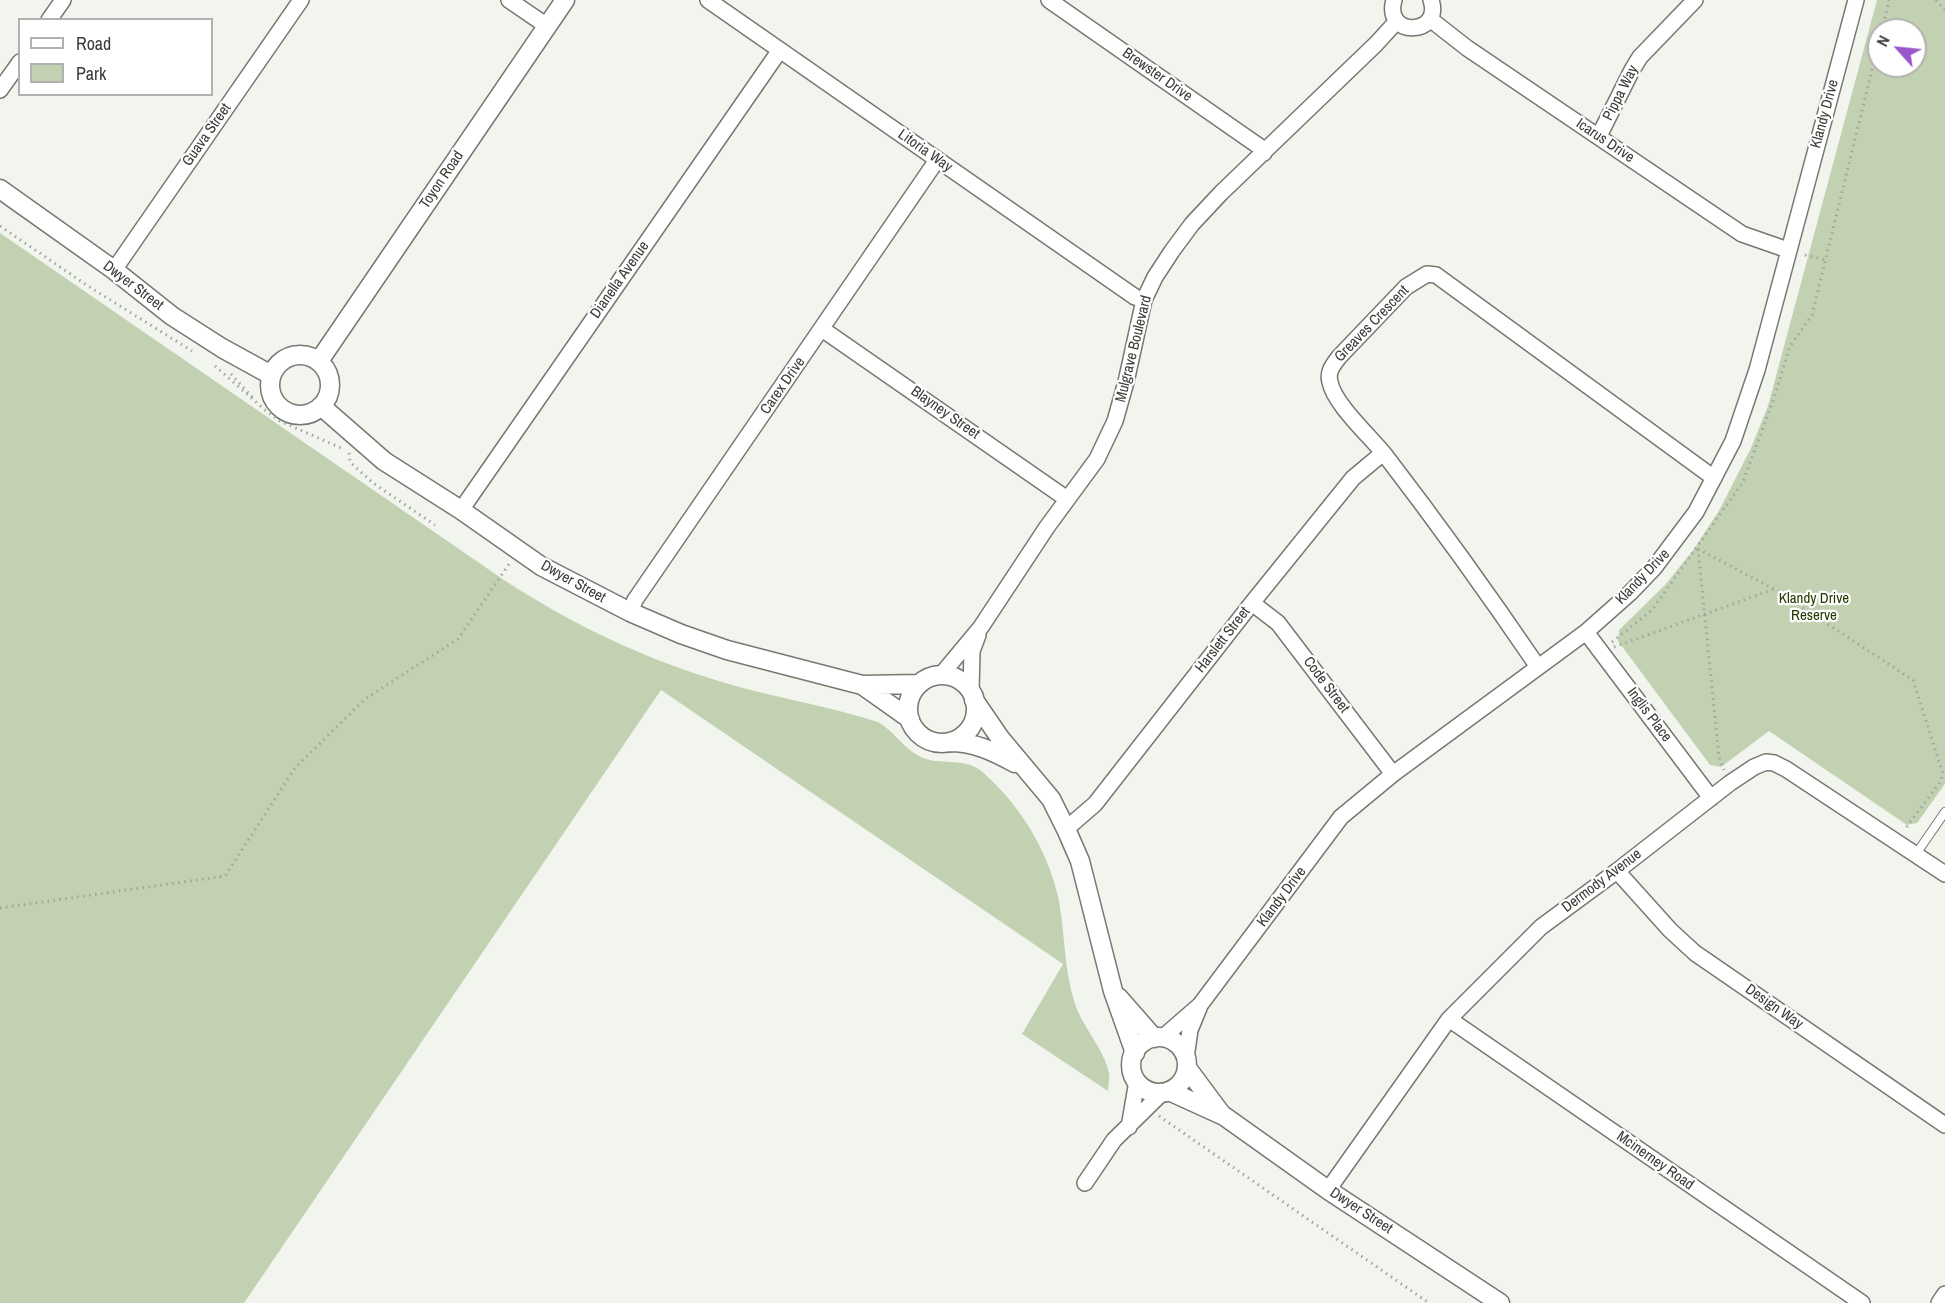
<!DOCTYPE html>
<html>
<head>
<meta charset="utf-8">
<style>
	body { margin:0 }
	#map { position:relative; width:1945px; height:1303px; overflow:hidden; background:#f2f5ee; font-family:"Archivo Narrow",sans-serif }
	canvas { display:block }
	.legend { position:absolute; left:18px; top:18px; width:195px; height:78px; box-sizing:border-box; background:#fff; border:2px solid #b1b1b0; margin:0; padding:8px 10px; list-style:none; font-size:18px; color:#3b3c39 }
	.legend li { display:flex; align-items:center; gap:12px; height:30px }
	.legend b { width:30px; border:2px solid #b1b1b0 }
	.north { position:absolute; left:1867px; top:18px; width:60px; height:60px; box-sizing:border-box; background:#fff; border:2px solid #b1b1b0; border-radius:50%; rotate:297deg; font-size:16px; font-weight:700; line-height:24px; text-align:center; color:#3b3c39 }
	.north::after { content:''; display:block; margin:auto; width:21px; height:27px; background:#9856cb; clip-path:polygon(50% 0,100% 100%,50% 72%,0 100%) }
</style>
</head>
<body>
<div id="map">
<canvas width="1945" height="1303"></canvas>
<ul class="legend">
<li><b style="height:8px;background:#fff"></b>Road</li>
<li><b style="height:16px;background:#c2d1b2"></b>Park</li>
</ul>
<div class="north">N</div>
</div>
<script>
const ctx = document.querySelector('canvas').getContext('2d');
ctx.lineJoin = 'round';
function paint(path, color) { ctx.fillStyle = color; ctx.fill(path, 'evenodd'); }
function trace(path, color, width, dash) { ctx.strokeStyle = color; ctx.lineWidth = width; ctx.lineCap = dash ? 'butt' : 'round'; ctx.setLineDash(dash || []); ctx.stroke(path); }
function label(font, color, halo, rows, align = 'center') {
  ctx.font = font + ' "Archivo Narrow",sans-serif'; ctx.lineWidth = 4.5; ctx.setLineDash([]); ctx.textBaseline = 'middle'; ctx.strokeStyle = halo; ctx.fillStyle = color; for (const [text, x, y, turn = 0] of rows) {
    ctx.save(); ctx.translate(x, y); ctx.rotate((+turn || 0) * Math.PI / 180); ctx.textAlign = isNaN(turn) ? turn : align; if (halo) ctx.strokeText(text, 0, 0); ctx.fillText(text, 0, 0); ctx.restore();
  }
}
const green = new Path2D(`
	M 1877,0 L 1945,0 L 1945,784 L 1917,823 L 1907,825 L 1769,731 L 1721,767 L 1710,765 L 1618,641 L 1619,630 L 1665,585 L 1694,549 L 1720,509 L 1751,448 L 1768,406 L 1780,361 ZM 1879,30 L 1915,30 L 1915,66 L 1879,66 Z
	M 0,233 L 504,580 C 576,627 653,663 736,686 C 783,699 832,707 878,722 C 894,731 903,748 919,756 C 936,765 956,759 973,766 C 982,770 990,779 997,786 C 1028,818 1050,858 1059,901 C 1065,935 1064,970 1075,1004 C 1083,1028 1104,1049 1109,1073 C 1110,1079 1108,1086 1108,1091 L 1022,1034 L 1063,964 L 661,690 L 244,1303 L 0,1303 Z`);
const path = new Path2D(`
	M 1936,0 L 1945,10
	M 1882,30 L 1889,0
	M 0,226 L 88,286 L 192,351
	M 1805,255 L 1826,260
	M 215,366 L 265,410 L 280,421 L 341,448
	M 231,374 L 253,398
	M 349,453 L 350,462 L 373,483 L 435,525
	M 1698,549 L 1774,589 L 1913,680 L 1943,774 L 1941,781 L 1905,829
	M 1698,549 L 1719,757 L 1724,770
	M 1612,642 L 1652,610 L 1743,482 L 1774,398 L 1790,346 L 1812,315 L 1879,41
	M 1614,647 L 1774,589
	M 0,908 L 225,876 L 295,768 L 365,699 L 458,639 L 509,564
	M 1159,1116 L 1429,1303`);
const service = new Path2D(`
	M 1916,854 L 1945,812`);
const minor = new Path2D(`
	M 509,0 L 547,26
	M 708,0 L 1135,297 L 1144,300
	M 1049,0 L 1260,147 L 1264,153
	M 1394,0 C 1383,38 1443,36 1431,0
	M 1430,19 L 1467,48 L 1742,234 L 1788,250
	M 49,20 L 63,0
	M 0,90 L 20,62
	M 1599,136 L 1632,70 L 1640,57 L 1695,0
	M 114,270 L 301,0
	M 822,329 L 1067,499
	M 461,510 L 780,50
	M 1252,603 L 1278,623 L 1393,774
	M 630,612 L 635,600 L 937,160
	M 1586,632 L 1711,798
	M 1538,667 C 1489,595 1438,524 1385,455 C 1370,436 1334,404 1330,382 C 1327,372 1333,365 1339,357 L 1406,287 L 1427,274 L 1436,275 L 1714,478
	M 941,675 L 981,627 L 1047,527 L 1097,459 L 1115,421 L 1126,382 L 1144,300 L 1155,277 L 1172,251 L 1192,224 L 1221,193 L 1376,44 L 1397,21
	M 971,691 L 972,651 L 978,635
	M 1066,829 L 1095,804 L 1252,603 L 1353,478 L 1383,453
	M 1617,871 L 1670,930 L 1695,953 L 1945,1125
	M 1449,1019 L 1862,1303
	M 1162,1038 L 1200,1005 L 1341,817 L 1393,774 L 1586,632 L 1630,593 L 1654,568 L 1696,512 L 1733,441 L 1757,370 L 1856,0
	M 1186,1058 L 1190,1030 L 1199,1008
	M 1129,1127 L 1137,1081
	M 1085,1183 L 1114,1140 L 1162,1093
	M 1328,1190 L 1449,1019 L 1541,927 L 1617,871 L 1730,783 L 1754,767 L 1766,762 L 1774,763 L 1786,769 L 1945,874
	M 1939,1303 L 1945,1294`);
const tertiary = new Path2D(`
	M 0,189 L 114,270 L 172,316 L 222,348 L 271,375
	M270 385a30 30 0 1 1 60 0a30 30 0 1 1-60 0Z
	M 319,361 L 565,0
	M 321,406 L 384,461 L 461,510 L 541,566 L 630,612 L 681,634 L 727,650 L 862,685 L 919,684
	M908 709a34 34 0 1 1 68 0a34 34 0 1 1-68 0Z
	M 862,685 L 910,719
	M 974,700 L 1000,738 L 1051,799 L 1066,829 L 1080,861 L 1113,991 L 1135,1053
	M 949,742 C 974,742 993,751 1015,763
	M 1118,997 L 1154,1038
	M1131 1065a28 28 0 1 1 56 0a28 28 0 1 1-56 0Z
	M 1187,1068 L 1222,1115
	M 1169,1091 L 1224,1116 L 1328,1190 L 1500,1303`);
const streetNames = [
	["Brewster Drive",1157,75,35],
	["Pippa Way",1621,93,-63],
	["Klandy Drive",1825,114,-75],
	["Guava Street",207,135,-55],
	["Icarus Drive",1605,141,34],
	["Litoria Way",925,151,35],
	["Toyon Road",442,180,-56],
	["Dianella Avenue",620,280,-55],
	["Dwyer Street",133,286,37],
	["Greaves Crescent",1372,324,-46],
	["Mulgrave Boulevard",1134,349,-76],
	["Carex Drive",783,386,-55],
	["Blayney Street",945,413,35],
	["Klandy Drive",1643,577,-46],
	["Dwyer Street",573,582,29],
	["Harslett Street",1223,640,-52],
	["Code Street",1326,685,53],
	["Inglis Place",1649,715,53],
	["Dermody Avenue",1602,881,-37],
	["Klandy Drive",1282,897,-53],
	["Design Way",1774,1007,35],
	["Mcinerney Road",1655,1161,35],
	["Dwyer Street",1361,1211,33]
];
const parkNames = [
	["Klandy Drive",1814,599],
	["Reserve",1814,616]
];
paint(green, '#c2d1b2');
trace(service, '#757972', 10);
trace(minor, '#757972', 18);
trace(tertiary, '#757972', 21);
trace(path, '#a2a49f', 3, [1.5, 4.5]);
trace(service, '#fff', 8);
trace(minor, '#fff', 15);
trace(tertiary, '#fff', 18);
label('15px', '#3b3c39', '#fff', streetNames);
label('15px', '#263900', '#fff', parkNames);
</script>
</body>
</html>
